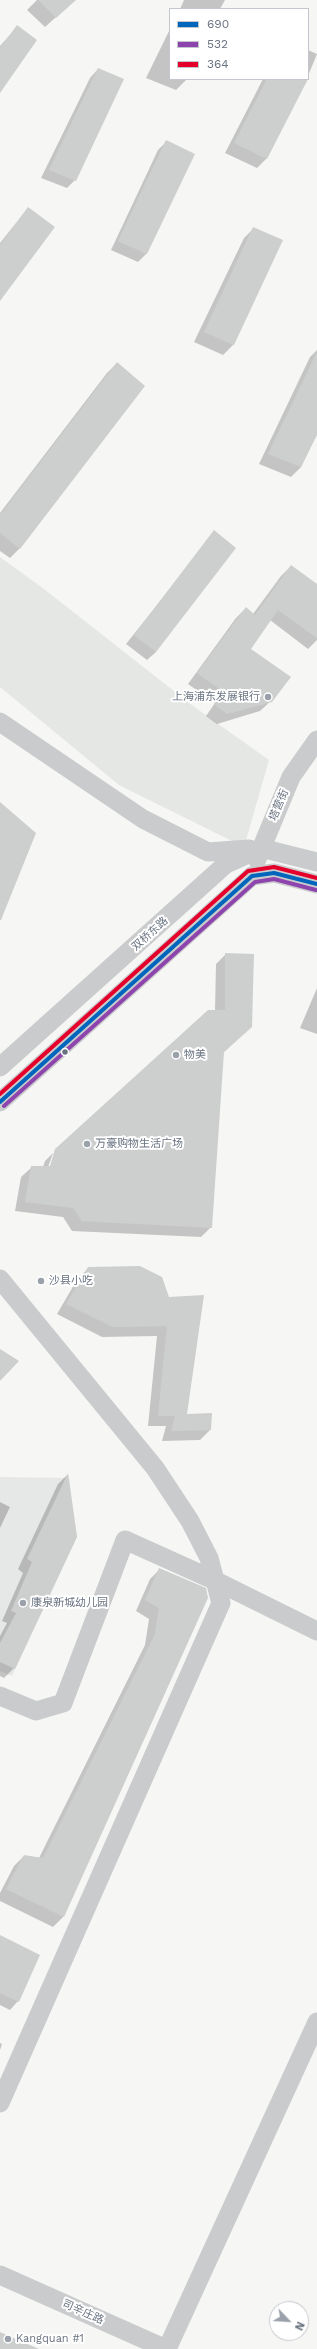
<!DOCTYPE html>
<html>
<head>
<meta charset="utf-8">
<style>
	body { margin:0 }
	#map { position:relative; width:317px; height:2349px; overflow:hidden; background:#f6f6f5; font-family:"Work Sans",sans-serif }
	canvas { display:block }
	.legend { position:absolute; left:169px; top:8px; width:140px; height:72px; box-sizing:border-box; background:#fff; border:1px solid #c3c7cd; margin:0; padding:5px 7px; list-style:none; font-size:12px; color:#697381 }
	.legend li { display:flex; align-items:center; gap:8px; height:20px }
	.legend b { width:20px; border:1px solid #c3c7cd }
	.north { position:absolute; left:269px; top:2301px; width:40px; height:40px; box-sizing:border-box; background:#fff; border:1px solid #c3c7cd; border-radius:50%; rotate:115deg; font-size:11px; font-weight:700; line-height:16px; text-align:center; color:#697381 }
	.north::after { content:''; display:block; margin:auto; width:14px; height:18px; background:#9aa1aa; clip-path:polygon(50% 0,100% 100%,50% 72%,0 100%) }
</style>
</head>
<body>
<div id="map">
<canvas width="317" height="2349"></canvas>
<ul class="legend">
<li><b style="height:5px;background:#0065bd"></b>690</li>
<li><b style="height:5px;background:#8e44ad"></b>532</li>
<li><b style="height:5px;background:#e4002b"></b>364</li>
</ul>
<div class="north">N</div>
</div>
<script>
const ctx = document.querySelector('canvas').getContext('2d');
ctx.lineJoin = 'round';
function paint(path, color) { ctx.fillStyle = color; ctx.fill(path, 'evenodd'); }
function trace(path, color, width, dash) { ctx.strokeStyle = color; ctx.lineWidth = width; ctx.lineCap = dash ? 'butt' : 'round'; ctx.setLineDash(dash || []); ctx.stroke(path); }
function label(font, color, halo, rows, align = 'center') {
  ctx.font = font + ' "Work Sans","Noto Sans SC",sans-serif'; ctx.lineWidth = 4; ctx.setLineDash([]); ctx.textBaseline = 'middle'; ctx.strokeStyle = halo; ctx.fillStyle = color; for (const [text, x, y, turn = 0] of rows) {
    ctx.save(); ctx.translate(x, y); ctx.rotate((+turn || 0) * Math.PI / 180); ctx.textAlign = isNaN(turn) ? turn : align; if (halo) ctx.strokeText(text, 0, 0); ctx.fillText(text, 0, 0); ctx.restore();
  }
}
const built = new Path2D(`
	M 0,1477 L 69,1478 L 77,1537 L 12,1676 L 0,1671 Z`);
const green = new Path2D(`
	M 0,557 L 44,589 L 193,706 L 269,760 L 244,847 L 119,785 L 0,687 Z`);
const shadow = new Path2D(`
	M 37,0 L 75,0 L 45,27 L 27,10 Z
	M 184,0 L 225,0 L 220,9 L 180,9 Z
	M 17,27 L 0,91 L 0,46 Z
	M 170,29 L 170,79 L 187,79 L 176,90 L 146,78 Z
	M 308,50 L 317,54 L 308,76 Z
	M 98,69 L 75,180 L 67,188 L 41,178 L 90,78 Z
	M 263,79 L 307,79 L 267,158 L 257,168 L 225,153 Z
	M 166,142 L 147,253 L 138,262 L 111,250 L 158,150 Z
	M 28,208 L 0,300 L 0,243 Z
	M 254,228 L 233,345 L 223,355 L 194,342 L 244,238 Z
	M 317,350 L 317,433 L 301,467 L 291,477 L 259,464 L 310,357 Z
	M 117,363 L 20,548 L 10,558 L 0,551 L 0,513 L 107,373 Z
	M 215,532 L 156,652 L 147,660 L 126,644 Z
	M 291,566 L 317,585 L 317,640 L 308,649 L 270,620 L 249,649 L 271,701 L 260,711 L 217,724 L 206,716 L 215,703 L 188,684 L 236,618 L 246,608 L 253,614 L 281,576 Z
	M 226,954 L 251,1027 L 223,1053 L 211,1227 L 201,1237 L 72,1231 L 63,1217 L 15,1211 L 21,1177 L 32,1167 L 43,1167 L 45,1161 L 53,1153 L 47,1170 L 215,1011 L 216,964 Z
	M 317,988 L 317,1034 L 300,1028 Z
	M 89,1268 L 161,1278 L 186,1415 L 210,1430 L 200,1440 L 162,1441 L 166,1426 L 148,1426 L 157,1336 L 102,1337 L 57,1314 L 78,1278 Z
	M 67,1475 L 76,1537 L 14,1668 L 4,1678 L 0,1676 L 0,1636 L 7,1623 L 2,1621 L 23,1573 L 18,1569 L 58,1484 Z
	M 0,1502 L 10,1507 L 0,1528 Z
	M 160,1569 L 205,1589 L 63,1917 L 53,1927 L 0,1901 L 0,1893 L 14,1866 L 24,1856 L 39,1858 L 145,1645 L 149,1619 L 136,1611 L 150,1579 Z
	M 0,1936 L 18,2001 L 10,2010 L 0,2005 Z
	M 0,2043 L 2,2044 L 0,2050 Z`);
const building = new Path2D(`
	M 38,0 L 76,0 L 56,18 Z
	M 17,25 L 37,40 L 0,93 L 0,48 Z
	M 98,68 L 124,79 L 76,181 L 49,170 Z
	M 267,79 L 308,79 L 267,159 L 234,143 Z
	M 166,140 L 195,154 L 147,254 L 118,241 Z
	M 28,207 L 55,227 L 0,301 L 0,245 Z
	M 253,227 L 283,240 L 234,345 L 204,332 Z
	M 317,352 L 317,435 L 301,467 L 268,454 Z
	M 117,362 L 145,386 L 20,549 L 0,533 L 0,515 Z
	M 214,530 L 236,548 L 156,652 L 134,635 Z
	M 291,565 L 317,584 L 317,638 L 278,610 L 251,649 L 291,677 L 272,702 L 227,714 L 215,705 L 224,692 L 197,673 L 246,607 L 255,615 Z
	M 0,802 L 36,833 L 1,920 L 0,920 Z
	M 225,953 L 254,954 L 252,1027 L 224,1052 L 212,1228 L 82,1221 L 73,1208 L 25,1202 L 31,1166 L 50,1166 L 55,1149 L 208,1010 L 225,1010 Z
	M 140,1266 L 162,1277 L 169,1297 L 204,1295 L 187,1414 L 212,1413 L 211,1430 L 171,1431 L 175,1416 L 158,1416 L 167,1326 L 113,1327 L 66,1304 L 88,1267 Z
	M 0,1349 L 19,1361 L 0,1381 Z
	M 68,1473 L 77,1537 L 15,1669 L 0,1662 L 0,1643 L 16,1613 L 11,1611 L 32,1562 L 27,1559 Z
	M 159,1568 L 206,1588 L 208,1598 L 64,1917 L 6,1889 L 24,1855 L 43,1858 L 155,1634 L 159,1608 L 145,1600 Z
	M 0,1935 L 40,1955 L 19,2002 L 0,1993 Z
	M 0,2332 L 39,2349 L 0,2349 Z`);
const minor = new Path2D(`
	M 0,722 L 143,819 L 208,852 L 249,849
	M 257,859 L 291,777 L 317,740
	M 0,1067 L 226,864 L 261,848 L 317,862
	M 0,1102 L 252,876 L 274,873 L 317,884
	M 0,1279 L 155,1468 L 190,1521 L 209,1558 L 221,1603 L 0,2103
	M 0,1696 L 36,1711 L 63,1703 L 125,1540 L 216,1581 L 317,1631
	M 0,2275 L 166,2349
	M 167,2349 L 317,2022`);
const bus1 = new Path2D(`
	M 0,1102 L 252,876 L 274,873 L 317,884`);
const bus2 = new Path2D(`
	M 4,1106 L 255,882 L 274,879 L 316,890`);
const bus3 = new Path2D(`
	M 0,1094 L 248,871 L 274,867 L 317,878`);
const markers = [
	[268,697,4,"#9aa1aa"],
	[65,1052,3.5,"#697381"],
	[176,1055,4,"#9aa1aa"],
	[87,1144,4,"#9aa1aa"],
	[41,1281,4,"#9aa1aa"],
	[23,1603,4,"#9aa1aa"],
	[8,2339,4,"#9aa1aa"]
];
const poiNames = [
	["上海浦东发展银行",260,697,"right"],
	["物美",184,1055],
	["万豪购物生活广场",95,1144],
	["沙县小吃",49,1281],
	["康泉新城幼儿园",31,1603],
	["Kangquan #1",16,2339]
];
const streetNames = [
	["塔营街",279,805,-67],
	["双桥东路",150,934,-42],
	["司辛庄路",83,2312,24]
];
paint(built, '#e6e7e7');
paint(green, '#e4e7e3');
paint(shadow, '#0003');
paint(building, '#cdcece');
trace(minor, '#cacbcc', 19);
trace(bus1, '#0065bd', 4);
trace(bus2, '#8e44ad', 4);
trace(bus3, '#e4002b', 4);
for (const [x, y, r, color] of markers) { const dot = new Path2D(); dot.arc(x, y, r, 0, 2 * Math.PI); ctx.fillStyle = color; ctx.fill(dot); trace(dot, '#fff', 1.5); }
label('11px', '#697381', '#fff', poiNames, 'left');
label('11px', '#697381', '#fff', streetNames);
</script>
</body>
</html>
